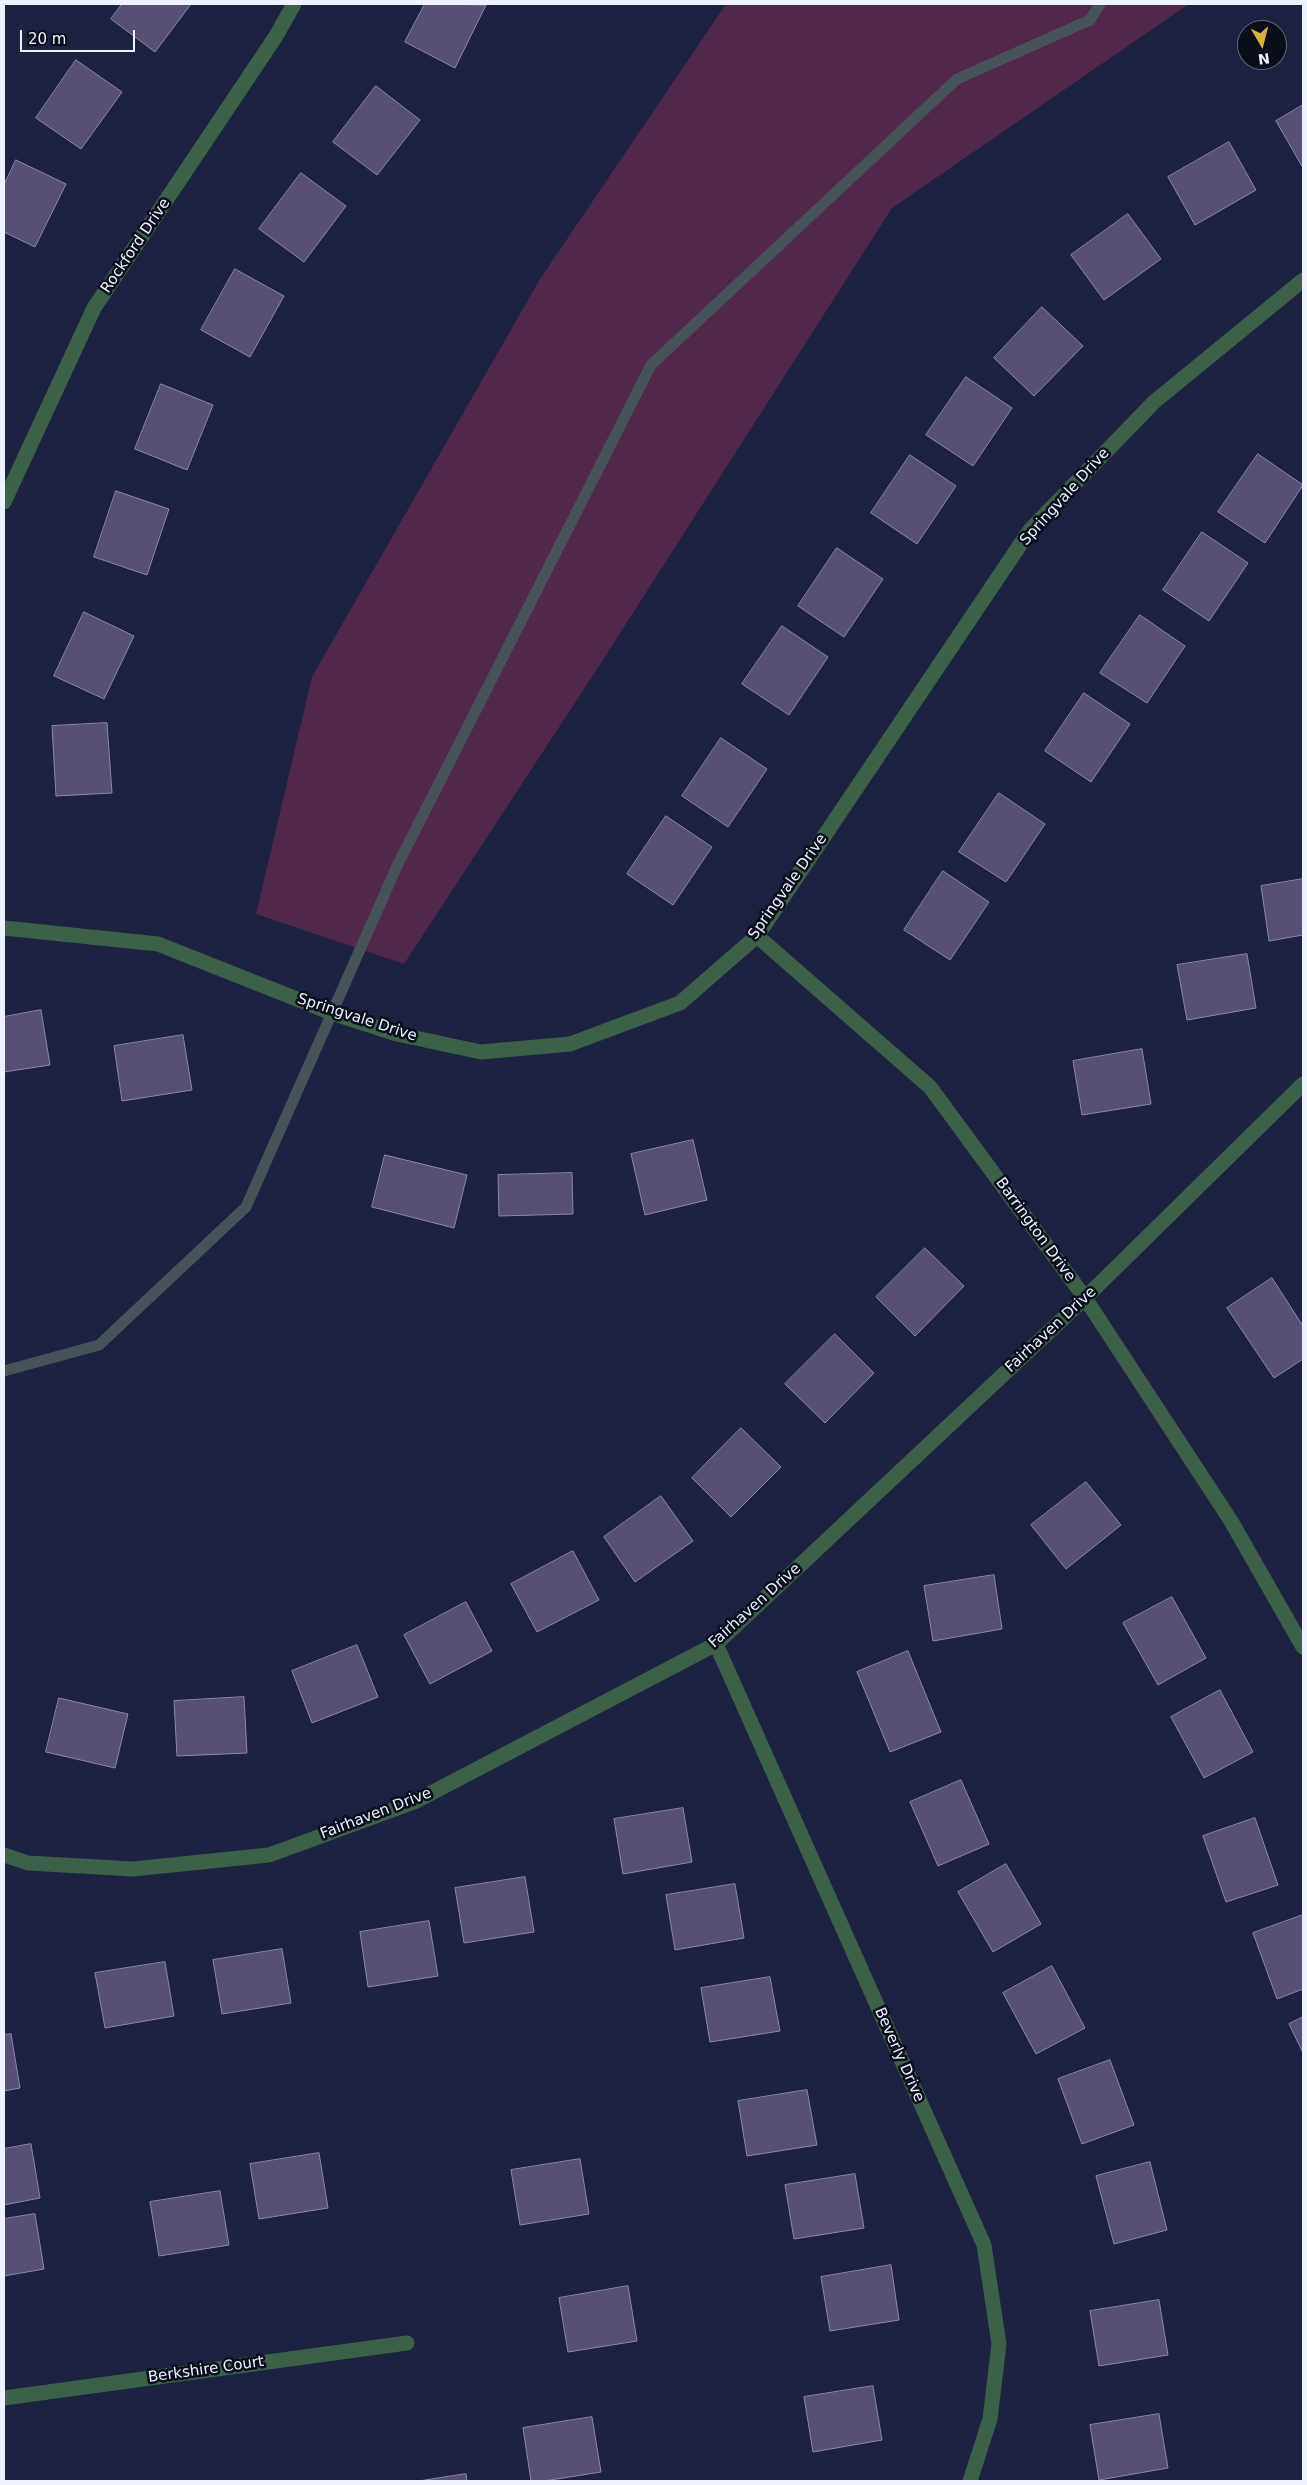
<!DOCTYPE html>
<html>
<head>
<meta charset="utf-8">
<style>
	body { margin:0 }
	#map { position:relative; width:1307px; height:2485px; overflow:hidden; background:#1c2240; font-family:"DejaVu Sans",sans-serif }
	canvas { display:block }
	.frame { position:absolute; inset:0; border:5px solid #eef1fe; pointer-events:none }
	.north { position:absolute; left:1237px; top:20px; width:50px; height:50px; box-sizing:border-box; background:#0a0d1a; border:1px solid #656875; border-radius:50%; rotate:172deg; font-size:14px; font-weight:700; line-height:20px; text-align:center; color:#eef1fe }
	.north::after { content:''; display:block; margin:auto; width:18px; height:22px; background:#d6b534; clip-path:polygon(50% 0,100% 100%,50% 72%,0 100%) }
	.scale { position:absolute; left:20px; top:30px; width:115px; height:22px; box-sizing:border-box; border:2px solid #eef1fe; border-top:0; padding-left:6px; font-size:15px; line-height:18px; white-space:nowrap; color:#eef1fe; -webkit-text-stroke:4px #0a0d1a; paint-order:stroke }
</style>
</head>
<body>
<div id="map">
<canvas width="1307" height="2485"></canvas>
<div class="frame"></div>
<div class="north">N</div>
<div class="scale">20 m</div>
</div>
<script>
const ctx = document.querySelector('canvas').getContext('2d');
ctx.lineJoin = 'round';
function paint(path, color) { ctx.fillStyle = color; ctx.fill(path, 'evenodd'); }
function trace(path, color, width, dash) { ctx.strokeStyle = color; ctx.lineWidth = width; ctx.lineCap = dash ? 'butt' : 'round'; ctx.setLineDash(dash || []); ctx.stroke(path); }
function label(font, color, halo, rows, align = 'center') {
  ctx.font = font + ' "DejaVu Sans",sans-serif'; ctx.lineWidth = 5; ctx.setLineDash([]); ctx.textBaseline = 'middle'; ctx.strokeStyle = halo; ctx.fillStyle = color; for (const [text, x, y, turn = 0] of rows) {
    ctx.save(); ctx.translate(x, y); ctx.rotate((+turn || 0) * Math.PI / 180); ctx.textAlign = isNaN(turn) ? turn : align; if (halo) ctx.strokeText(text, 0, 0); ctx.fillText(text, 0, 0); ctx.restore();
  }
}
const green = new Path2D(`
	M 726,4 L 1189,4 L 892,208 L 601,663 L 404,964 L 256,914 L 312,677 L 540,279 Z`);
const stream = new Path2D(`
	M 4,1371 L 99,1345 L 246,1207 L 397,866 L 651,365 L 957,79 L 1090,20 L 1100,4`);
const building = new Path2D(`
	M 122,4 L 191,4 L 155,52 L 111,19 Z
	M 425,4 L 486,5 L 455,68 L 405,42 Z
	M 76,60 L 122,92 L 81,149 L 36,118 Z
	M 376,86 L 420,120 L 377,175 L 333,142 Z
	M 1303,105 L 1303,168 L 1276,121 Z
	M 1229,142 L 1256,190 L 1195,225 L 1168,177 Z
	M 16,160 L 66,184 L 35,247 L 4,232 L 4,185 Z
	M 301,173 L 346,206 L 304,262 L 259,229 Z
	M 1128,214 L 1161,259 L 1104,300 L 1071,255 Z
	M 235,269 L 284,296 L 250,357 L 201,330 Z
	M 1042,307 L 1083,346 L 1034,396 L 994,358 Z
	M 966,377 L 1012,408 L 973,466 L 926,435 Z
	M 161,384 L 213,405 L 187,470 L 135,449 Z
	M 1258,454 L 1303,485 L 1265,543 L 1218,512 Z
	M 910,455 L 956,486 L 917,544 L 871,513 Z
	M 116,491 L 169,509 L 147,575 L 94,557 Z
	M 1202,532 L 1248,563 L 1209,621 L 1163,590 Z
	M 837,548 L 883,579 L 844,637 L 798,606 Z
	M 84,612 L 134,636 L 104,699 L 54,676 Z
	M 1140,615 L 1185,646 L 1147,703 L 1100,673 Z
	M 782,626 L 828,657 L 789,715 L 742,684 Z
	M 1084,693 L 1130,724 L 1091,782 L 1045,751 Z
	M 107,723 L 112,793 L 56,796 L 52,726 Z
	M 721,738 L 767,769 L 728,827 L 682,796 Z
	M 999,793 L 1045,824 L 1006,882 L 959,852 Z
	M 666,816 L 712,847 L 673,905 L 627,874 Z
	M 943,871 L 989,902 L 950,960 L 904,930 Z
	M 1303,879 L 1303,935 L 1269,941 L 1261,886 Z
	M 1247,954 L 1256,1008 L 1187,1020 L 1177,965 Z
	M 41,1010 L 50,1065 L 4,1072 L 4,1017 Z
	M 183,1035 L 192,1090 L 122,1101 L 114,1046 Z
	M 1142,1049 L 1151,1104 L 1082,1115 L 1073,1061 Z
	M 693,1140 L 707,1200 L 645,1215 L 631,1154 Z
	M 385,1155 L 467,1175 L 454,1228 L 372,1207 Z
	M 572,1173 L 573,1214 L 499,1216 L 498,1175 Z
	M 925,1248 L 964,1286 L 915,1336 L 876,1297 Z
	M 1272,1278 L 1303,1326 L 1303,1359 L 1274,1378 L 1227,1308 Z
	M 835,1334 L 874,1373 L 825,1423 L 785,1384 Z
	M 741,1428 L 781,1467 L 731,1517 L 692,1478 Z
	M 1086,1482 L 1121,1525 L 1066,1569 L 1031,1525 Z
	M 661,1496 L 693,1541 L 635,1582 L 604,1537 Z
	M 573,1551 L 599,1600 L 537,1632 L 511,1584 Z
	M 994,1575 L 1002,1629 L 933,1641 L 924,1586 Z
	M 1172,1597 L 1206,1658 L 1158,1685 L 1123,1623 Z
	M 466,1602 L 492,1651 L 430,1684 L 404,1635 Z
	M 357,1645 L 378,1697 L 312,1723 L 292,1671 Z
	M 908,1651 L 941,1732 L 890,1752 L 857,1672 Z
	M 1220,1690 L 1253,1752 L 1204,1778 L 1171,1717 Z
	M 244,1697 L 247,1753 L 177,1756 L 174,1701 Z
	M 59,1698 L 128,1714 L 115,1768 L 46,1752 Z
	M 961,1780 L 989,1844 L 938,1866 L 910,1802 Z
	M 683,1808 L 692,1862 L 623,1874 L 614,1819 Z
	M 1255,1818 L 1278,1885 L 1226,1902 L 1203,1836 Z
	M 1006,1864 L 1041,1924 L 993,1952 L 958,1892 Z
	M 525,1877 L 534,1932 L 464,1943 L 455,1888 Z
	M 735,1884 L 744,1938 L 675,1950 L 666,1895 Z
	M 1303,1915 L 1303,1989 L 1277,1999 L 1253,1933 Z
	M 429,1921 L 438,1976 L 368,1987 L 360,1932 Z
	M 282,1949 L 291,2003 L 222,2014 L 213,1960 Z
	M 165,1962 L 174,2016 L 105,2028 L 95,1973 Z
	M 1052,1966 L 1085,2028 L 1036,2054 L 1003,1993 Z
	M 770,1977 L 780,2031 L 710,2042 L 701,1988 Z
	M 1303,2017 L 1303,2053 L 1289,2024 Z
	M 11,2034 L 20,2088 L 4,2091 L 4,2035 Z
	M 1110,2060 L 1134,2125 L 1082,2144 L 1058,2079 Z
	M 807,2090 L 817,2145 L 747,2156 L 738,2101 Z
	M 31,2144 L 40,2198 L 4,2205 L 4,2149 Z
	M 319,2153 L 328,2208 L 259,2219 L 250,2164 Z
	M 580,2159 L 589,2214 L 520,2225 L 511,2170 Z
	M 1150,2162 L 1167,2230 L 1114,2244 L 1096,2176 Z
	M 855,2174 L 864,2228 L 794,2239 L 785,2185 Z
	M 220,2191 L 229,2245 L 159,2256 L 150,2202 Z
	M 35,2214 L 44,2269 L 4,2276 L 4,2219 Z
	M 891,2265 L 899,2320 L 830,2331 L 821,2277 Z
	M 628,2286 L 637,2341 L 568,2352 L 559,2298 Z
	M 1159,2300 L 1168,2355 L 1099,2366 L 1090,2311 Z
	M 873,2386 L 882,2440 L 813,2452 L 804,2397 Z
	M 1159,2414 L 1168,2468 L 1099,2480 L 1090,2425 Z
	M 592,2417 L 601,2472 L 544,2481 L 531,2481 L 523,2428 Z
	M 466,2474 L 467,2481 L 419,2481 Z`);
const street = new Path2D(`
	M 4,502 L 94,308 L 276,36 L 294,4
	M 4,928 L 158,944 L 332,1013 L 397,1034 L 481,1052 L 570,1044 L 680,1003 L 757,936 L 1030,530 L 1154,402 L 1303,280
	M 757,936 L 930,1087 L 1085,1298 L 1231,1521 L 1303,1647
	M 716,1644 L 984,2245 L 999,2344 L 990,2419 L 970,2481
	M 4,1855 L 28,1863 L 133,1869 L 269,1855 L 414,1802 L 716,1644 L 1085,1298 L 1303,1084
	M 4,2398 L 407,2343`);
const streetNames = [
	["Rockford Drive",136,246,-56],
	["Springvale Drive",1065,497,-48],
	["Springvale Drive",788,887,-55],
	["Springvale Drive",357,1018,18],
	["Barrington Drive",1035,1230,54],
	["Fairhaven Drive",1051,1330,-43],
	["Fairhaven Drive",755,1606,-42],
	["Fairhaven Drive",376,1814,-21],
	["Beverly Drive",899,2055,66],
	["Berkshire Court",206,2370,-8]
];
paint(green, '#50284a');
trace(stream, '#475259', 11);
paint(building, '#575073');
trace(building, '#8e87ad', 1);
trace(street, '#3d6148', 15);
label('15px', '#eef1fe', '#0a0d1a', streetNames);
</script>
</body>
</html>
